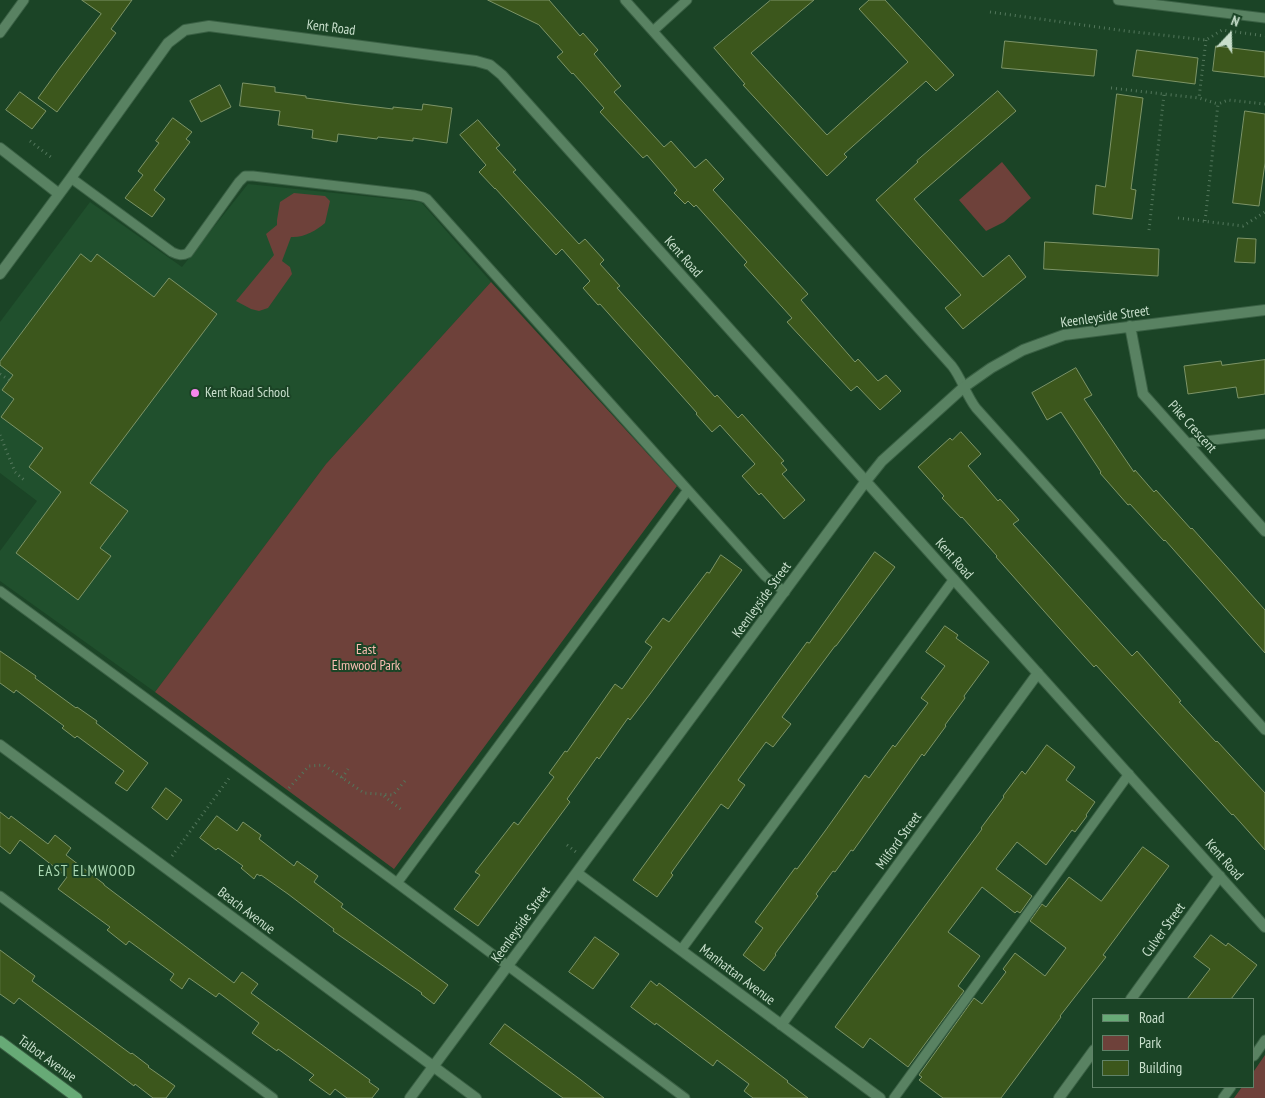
<!DOCTYPE html>
<html>
<head>
<meta charset="utf-8">
<style>
	body { margin:0 }
	#map { position:relative; width:1265px; height:1098px; overflow:hidden; background:#1b4426; font-family:"PT Sans Narrow",sans-serif }
	canvas { display:block }
	.legend { position:absolute; left:1092px; top:998px; width:162px; height:90px; box-sizing:border-box; background:#1b4426; border:1px solid #608268; margin:0; padding:6px 9px; list-style:none; font-size:15px; color:#c8dfcc }
	.legend li { display:flex; align-items:center; gap:10px; height:25px }
	.legend b { width:25px; border:1px solid #608268 }
	.north { position:absolute; left:1205px; top:10px; width:50px; height:50px; -webkit-text-stroke:4px #1b4426; paint-order:stroke; rotate:21deg; font-size:14px; font-weight:700; line-height:20px; text-align:center; color:#c8dfcc }
	.north::after { content:''; display:block; margin:auto; width:18px; height:22px; background:#c8dfcc; clip-path:polygon(50% 0,100% 100%,50% 72%,0 100%) }
</style>
</head>
<body>
<div id="map">
<canvas width="1265" height="1098"></canvas>
<ul class="legend">
<li><b style="height:6px;background:#67aa76"></b>Road</li>
<li><b style="height:14px;background:#6e413a"></b>Park</li>
<li><b style="height:14px;background:#3c571c"></b>Building</li>
</ul>
<div class="north">N</div>
</div>
<script>
const ctx = document.querySelector('canvas').getContext('2d');
ctx.lineJoin = 'round';
function paint(path, color) { ctx.fillStyle = color; ctx.fill(path, 'evenodd'); }
function trace(path, color, width, dash) { ctx.strokeStyle = color; ctx.lineWidth = width; ctx.lineCap = dash ? 'butt' : 'round'; ctx.setLineDash(dash || []); ctx.stroke(path); }
function label(font, color, halo, rows, align = 'center') {
  ctx.font = font + ' "PT Sans Narrow",sans-serif'; ctx.lineWidth = 4; ctx.setLineDash([]); ctx.textBaseline = 'middle'; ctx.strokeStyle = halo; ctx.fillStyle = color; for (const [text, x, y, turn = 0] of rows) {
    ctx.save(); ctx.translate(x, y); ctx.rotate((+turn || 0) * Math.PI / 180); ctx.textAlign = isNaN(turn) ? turn : align; if (halo) ctx.strokeText(text, 0, 0); ctx.fillText(text, 0, 0); ctx.restore();
  }
}
const built = new Path2D(`
	M 248,184 L 421,202 L 491,282 L 326,464 L 155,692 L 0,581 L 0,551 L 37,501 L 0,473 L 0,322 L 90,202 L 182,267 Z`);
const green = new Path2D(`
	M 1002,162 L 1031,198 L 1004,222 L 986,231 L 959,200 Z
	M 294,193 L 325,196 L 330,201 L 325,223 C 316,231 303,238 291,237 L 282,261 L 290,267 L 292,274 L 268,308 L 259,311 L 251,309 L 236,301 L 274,255 L 266,234 L 277,225 L 277,220 L 280,202 Z
	M 491,282 L 677,486 L 394,869 L 155,692 L 326,464 Z
	M 1265,1055 L 1265,1098 L 1234,1098 L 1242,1087 L 1254,1087 L 1254,1071 Z`);
const building = new Path2D(`
	M 82,0 L 132,0 L 111,29 L 116,33 L 57,112 L 38,98 L 59,69 L 101,14 Z
	M 488,0 L 549,0 L 580,36 L 583,33 L 598,50 L 594,54 L 621,86 L 614,92 L 664,147 L 671,141 L 695,168 L 706,159 L 724,179 L 713,190 L 808,294 L 801,300 L 855,362 L 858,359 L 878,381 L 886,375 L 901,391 L 880,410 L 857,386 L 851,391 L 787,322 L 792,318 L 744,265 L 747,262 L 696,205 L 694,207 L 688,201 L 685,204 L 674,193 L 677,190 L 647,155 L 643,158 L 600,112 L 604,108 L 573,73 L 572,74 L 557,57 L 563,52 L 539,25 Z
	M 771,0 L 814,0 L 751,53 L 827,135 L 908,62 L 859,9 L 869,0 L 885,0 L 954,75 L 936,91 L 926,81 L 844,154 L 847,157 L 827,176 L 743,85 L 745,84 L 714,48 Z
	M 1005,41 L 1097,50 L 1094,76 L 1002,68 Z
	M 1216,46 L 1265,52 L 1265,77 L 1213,71 Z
	M 1137,50 L 1198,58 L 1195,84 L 1133,76 Z
	M 243,83 L 275,87 L 275,92 L 306,96 L 306,98 L 351,104 L 393,109 L 393,107 L 422,110 L 423,104 L 452,108 L 447,143 L 413,138 L 413,141 L 378,137 L 377,139 L 338,134 L 337,142 L 312,138 L 313,130 L 278,125 L 280,111 L 240,106 Z
	M 220,85 L 231,107 L 201,122 L 190,101 Z
	M 998,91 L 1016,111 L 914,199 L 983,277 L 1009,255 L 1026,277 L 963,329 L 945,308 L 961,295 L 876,200 L 918,162 L 917,161 Z
	M 20,92 L 46,111 L 32,129 L 6,110 Z
	M 1117,94 L 1143,98 L 1131,189 L 1136,190 L 1132,219 L 1093,214 L 1096,185 L 1105,187 Z
	M 1245,111 L 1265,114 L 1265,163 L 1259,206 L 1233,203 Z
	M 173,118 L 192,132 L 186,139 L 190,142 L 154,190 L 165,199 L 152,217 L 125,198 L 143,175 L 138,171 L 159,143 L 156,141 Z
	M 478,120 L 500,145 L 496,148 L 516,170 L 513,172 L 579,244 L 585,239 L 604,260 L 600,264 L 620,286 L 617,288 L 715,397 L 717,395 L 738,418 L 742,414 L 784,461 L 781,463 L 787,470 L 782,474 L 805,500 L 784,519 L 761,493 L 759,495 L 742,476 L 755,464 L 720,425 L 712,432 L 696,414 L 697,413 L 600,304 L 598,305 L 583,288 L 590,281 L 562,249 L 556,255 L 495,188 L 495,189 L 479,172 L 486,165 L 460,135 Z
	M 1238,238 L 1256,239 L 1255,263 L 1235,262 Z
	M 1045,242 L 1159,249 L 1158,276 L 1044,269 Z
	M 81,254 L 91,262 L 97,254 L 154,297 L 169,278 L 217,314 L 90,483 L 128,511 L 100,548 L 111,556 L 78,600 L 16,553 L 61,492 L 29,467 L 43,448 L 1,417 L 14,399 L 2,390 L 13,375 L 0,365 L 0,362 Z
	M 1265,360 L 1265,394 L 1238,398 L 1236,387 L 1188,394 L 1184,366 L 1221,361 L 1222,365 Z
	M 1076,368 L 1092,395 L 1084,399 L 1134,472 L 1135,470 L 1154,492 L 1156,490 L 1191,529 L 1192,528 L 1265,610 L 1265,653 L 1165,540 L 1164,541 L 1130,504 L 1128,505 L 1100,473 L 1101,472 L 1061,412 L 1047,420 L 1032,393 Z
	M 961,432 L 981,454 L 968,466 L 998,501 L 1000,499 L 1019,520 L 1013,524 L 1132,656 L 1137,651 L 1181,701 L 1179,702 L 1216,742 L 1217,741 L 1265,793 L 1265,850 L 1233,814 L 1232,815 L 1096,665 L 1094,667 L 1075,646 L 996,557 L 997,556 L 962,517 L 961,518 L 942,498 L 944,496 L 918,467 L 950,438 L 952,440 Z
	M 875,552 L 895,567 L 836,646 L 835,646 L 782,717 L 791,724 L 773,747 L 766,742 L 738,780 L 745,785 L 728,809 L 721,804 L 671,873 L 673,875 L 657,897 L 633,880 L 750,720 L 807,642 L 809,643 Z
	M 721,555 L 742,570 L 650,694 L 630,720 L 628,718 L 599,759 L 597,757 L 567,799 L 570,802 L 478,926 L 454,909 L 480,875 L 475,872 L 514,822 L 518,825 L 554,777 L 549,773 L 565,751 L 567,752 L 615,684 L 622,689 L 652,647 L 645,642 L 663,618 L 669,622 L 707,572 L 709,573 Z
	M 945,626 L 958,635 L 956,638 L 989,662 L 964,696 L 965,698 L 945,725 L 946,726 L 924,756 L 922,754 L 853,851 L 851,850 L 835,872 L 833,871 L 816,894 L 818,896 L 775,954 L 776,955 L 764,971 L 743,955 L 763,928 L 755,922 L 795,868 L 797,869 L 825,831 L 865,775 L 869,778 L 893,745 L 895,747 L 928,703 L 921,698 L 945,666 L 926,652 Z
	M 0,651 L 36,676 L 35,678 L 76,708 L 77,707 L 97,721 L 96,723 L 148,763 L 127,791 L 115,783 L 124,771 L 77,736 L 75,738 L 62,728 L 64,726 L 16,690 L 14,693 L 0,683 Z
	M 1047,745 L 1075,767 L 1066,780 L 1095,802 L 1086,815 L 1087,816 L 1075,832 L 1072,830 L 1046,865 L 1017,842 L 996,869 L 1032,896 L 1020,913 L 1017,911 L 1015,913 L 982,887 L 948,932 L 980,956 L 958,986 L 964,991 L 908,1067 L 870,1038 L 863,1048 L 835,1027 L 982,829 L 981,828 L 1004,797 L 1003,796 L 1022,771 L 1025,774 Z
	M 166,788 L 182,800 L 167,820 L 152,808 Z
	M 0,812 L 9,819 L 11,816 L 48,844 L 55,835 L 71,848 L 66,855 L 104,884 L 104,885 L 234,983 L 242,972 L 258,984 L 251,993 L 370,1080 L 369,1082 L 379,1089 L 372,1098 L 347,1098 L 335,1089 L 330,1095 L 309,1080 L 314,1075 L 278,1049 L 277,1051 L 252,1033 L 259,1023 L 219,993 L 216,997 L 189,978 L 182,989 L 170,980 L 174,974 L 129,941 L 126,945 L 107,930 L 110,927 L 58,889 L 67,877 L 20,840 L 10,854 L 0,846 Z
	M 217,816 L 237,831 L 243,822 L 261,835 L 259,839 L 294,866 L 297,861 L 318,876 L 314,882 L 343,904 L 341,907 L 448,985 L 434,1004 L 421,994 L 422,993 L 333,931 L 334,929 L 288,894 L 261,875 L 260,876 L 257,874 L 254,879 L 241,868 L 243,866 L 218,848 L 216,850 L 200,838 Z
	M 1143,847 L 1169,866 L 1103,955 L 1106,957 L 1060,1016 L 1061,1017 L 1001,1098 L 943,1098 L 919,1080 L 922,1077 L 919,1075 L 974,998 L 982,1004 L 1006,972 L 1003,969 L 1015,953 L 1045,976 L 1066,948 L 1030,921 L 1042,904 L 1046,907 L 1069,877 L 1101,901 Z
	M 1211,935 L 1226,946 L 1228,943 L 1257,965 L 1231,999 L 1187,999 L 1210,969 L 1194,957 Z
	M 595,937 L 619,954 L 593,989 L 569,972 Z
	M 0,950 L 35,976 L 32,981 L 131,1054 L 132,1053 L 149,1066 L 148,1067 L 175,1086 L 166,1098 L 153,1098 L 135,1084 L 134,1086 L 19,998 L 14,1004 L 0,994 Z
	M 651,981 L 657,986 L 659,983 L 788,1081 L 787,1082 L 808,1098 L 753,1098 L 744,1091 L 749,1084 L 717,1060 L 713,1066 L 656,1023 L 655,1025 L 631,1007 Z
	M 505,1024 L 581,1080 L 604,1098 L 563,1098 L 538,1080 L 490,1044 Z`);
const path = new Path2D(`
	M 990,12 L 1126,31 L 1206,40 L 1222,30 L 1265,36
	M 1206,40 L 1199,98 L 1218,104
	M 1111,88 L 1199,98
	M 30,141 L 52,158
	M 1178,218 L 1243,226 L 1265,212
	M 1205,221 L 1218,104 L 1228,100 L 1265,104
	M 1149,230 L 1164,94
	M 0,374 L 9,380
	M 0,435 L 15,472 L 24,480
	M 342,778 L 348,769
	M 289,788 L 309,766 L 324,765 L 364,793 L 393,795 L 405,781
	M 384,796 L 403,811
	M 567,845 L 576,852
	M 172,856 L 230,777`);
const lane = new Path2D(`
	M 625,0 L 952,366 C 962,379 966,395 976,408 L 1265,730
	M 1118,0 L 1265,18
	M 653,31 L 687,0
	M 0,33 L 24,0
	M 71,178 L 172,252 C 178,255 182,256 188,253 L 239,182 L 245,176 L 253,176 L 414,195 L 423,197 L 427,199 L 765,576 L 785,592
	M 1188,443 L 1265,434
	M 0,591 L 397,883 L 685,1098
	M 397,883 L 688,490
	M 0,896 L 273,1098
	M 681,950 L 954,579
	M 1254,1056 L 1265,1040
	M 894,1098 L 1129,774
	M 1223,1098 L 1231,1087`);
const street = new Path2D(`
	M 0,148 L 59,194
	M 0,274 L 71,178 L 168,43 L 185,30 L 209,26 L 476,61 L 490,65 L 502,75 L 1265,927
	M 1130,326 L 1143,394 L 1265,531
	M 0,745 L 476,1098
	M 577,873 L 880,1098
	M 1131,999 L 1220,876
	M 781,1025 L 1038,673
	M 410,1098 L 866,481 L 882,461 L 964,387 L 991,368 L 1023,350 L 1064,335 L 1265,310
	M 1059,1098 L 1094,1050`);
const secondary = new Path2D(`
	M 0,1041 L 77,1098`);
const markers = [
	[195,393,5,"#f688ed"]
];
const streetNames = [
	["Kent Road",331,28,7],
	["Kent Road",683,257,48],
	["Keenleyside Street",1105,317,-8],
	["Pike Crescent",1192,427,48],
	["Kent Road",954,559,48],
	["Keenleyside Street",762,600,-54],
	["Milford Street",899,841,-54],
	["Kent Road",1224,860,48],
	["Beach Avenue",246,911,37],
	["Keenleyside Street",521,925,-54],
	["Culver Street",1164,930,-54],
	["Manhattan Avenue",737,975,37],
	["Talbot Avenue",47,1059,36]
];
const poiNames = [
	["Kent Road School",205,393]
];
const parkNames = [
	["East",366,650],
	["Elmwood Park",366,666]
];
const neighbourhoodNames = [
	["EAST ELMWOOD",87,872]
];
paint(built, '#20502d');
paint(green, '#6e413a');
paint(building, '#3c571c');
trace(building, '#7d9467', 1);
trace(lane, '#3a6044', 11);
trace(street, '#3a6044', 12);
trace(secondary, '#3a6044', 12);
trace(path, '#53775c', 3, [1, 4]);
trace(lane, '#598262', 9);
trace(street, '#598262', 10);
trace(secondary, '#67aa76', 10);
for (const [x, y, r, color] of markers) { const dot = new Path2D(); dot.arc(x, y, r, 0, 2 * Math.PI); ctx.fillStyle = color; ctx.fill(dot); trace(dot, '#1b4426', 2); }
label('14px', '#c8dfcc', '#1b4426', streetNames);
label('14px', '#c8dfcc', '#1b4426', poiNames, 'left');
label('14px', '#fbbeb3', '#1b4426', parkNames);
ctx.letterSpacing = '1px';
label('15px', '#abd8b3', '#1b4426', neighbourhoodNames);
ctx.letterSpacing = '0px';
</script>
</body>
</html>
